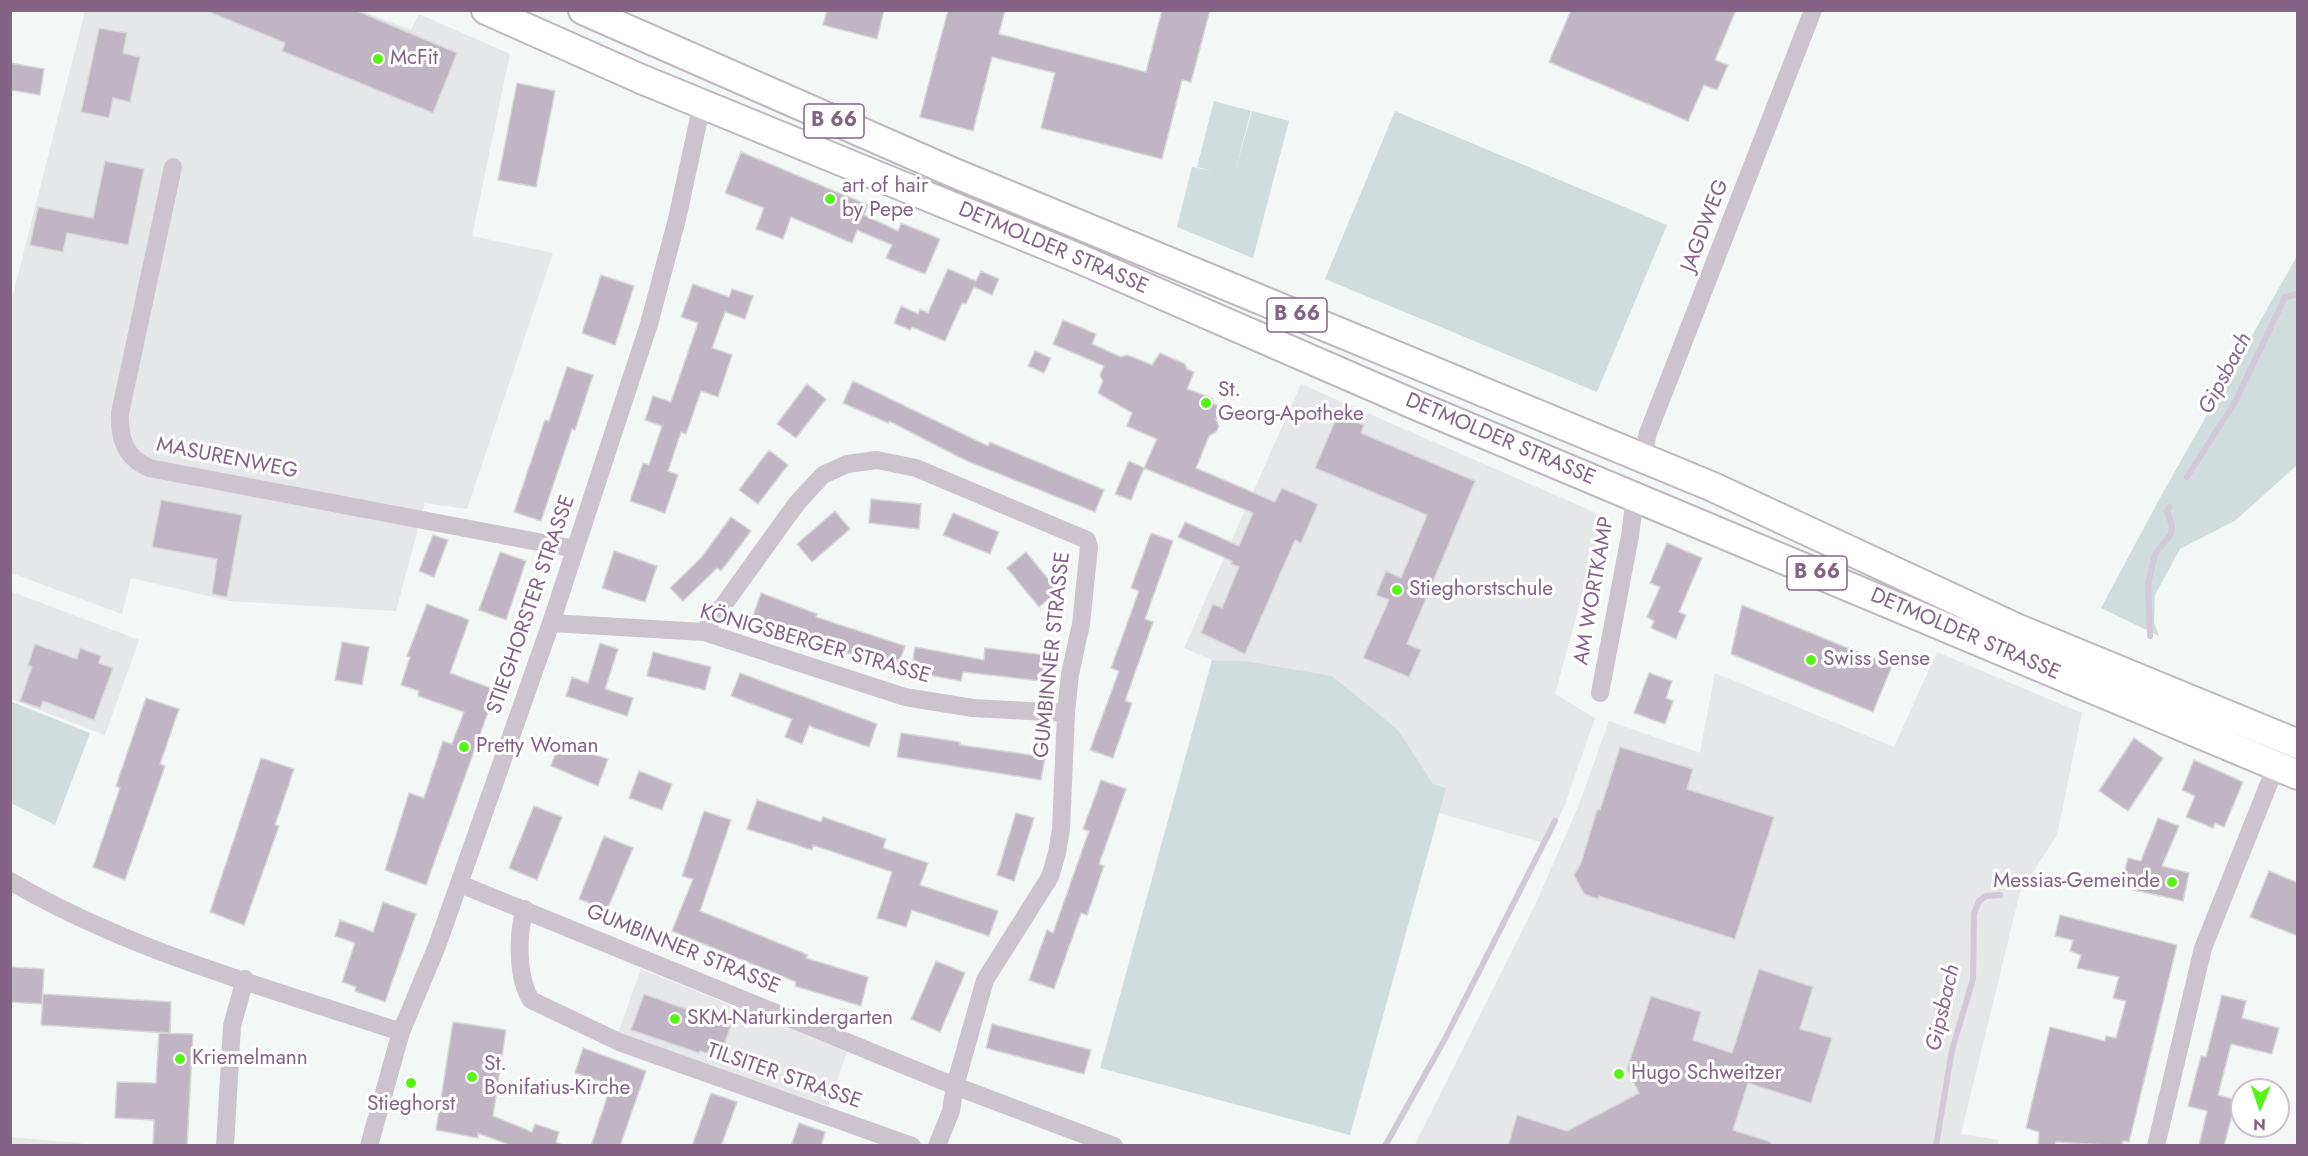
<!DOCTYPE html>
<html>
<head>
<meta charset="utf-8">
<style>
	body { margin:0 }
	#map { position:relative; width:2308px; height:1156px; overflow:hidden; background:#f3f7f5; font-family:Jost,sans-serif }
	canvas { display:block }
	.frame { position:absolute; inset:0; border:12px solid #846387; pointer-events:none }
	.north { position:absolute; left:2230px; top:1078px; width:60px; height:60px; box-sizing:border-box; background:#fff; border:2px solid #cec1cf; border-radius:50%; rotate:182deg; font-size:16px; font-weight:700; line-height:24px; text-align:center; color:#846387 }
	.north::after { content:''; display:block; margin:auto; width:21px; height:27px; background:#55f415; clip-path:polygon(50% 0,100% 100%,50% 72%,0 100%) }
</style>
</head>
<body>
<div id="map">
<canvas width="2308" height="1156"></canvas>
<div class="frame"></div>
<div class="north">N</div>
</div>
<script>
const ctx = document.querySelector('canvas').getContext('2d');
ctx.lineJoin = 'round';
function paint(path, color) { ctx.fillStyle = color; ctx.fill(path, 'evenodd'); }
function trace(path, color, width, dash) { ctx.strokeStyle = color; ctx.lineWidth = width; ctx.lineCap = dash ? 'butt' : 'round'; ctx.setLineDash(dash || []); ctx.stroke(path); }
function label(font, color, halo, rows, align = 'center') {
  ctx.font = font + ' Jost,sans-serif'; ctx.lineWidth = 6; ctx.setLineDash([]); ctx.textBaseline = 'middle'; ctx.strokeStyle = halo; ctx.fillStyle = color; for (const [text, x, y, turn = 0] of rows) {
    ctx.save(); ctx.translate(x, y); ctx.rotate((+turn || 0) * Math.PI / 180); ctx.textAlign = isNaN(turn) ? turn : align; if (halo) ctx.strokeText(text, 0, 0); ctx.fillText(text, 0, 0); ctx.restore();
  }
}
const built = new Path2D(`
	M 85,11 L 258,11 L 292,24 L 298,11 L 362,11 L 411,30 L 419,14 L 510,54 L 472,236 L 553,253 L 467,509 L 425,503 L 396,611 L 230,601 L 131,578 L 122,614 L 11,573 L 11,302 Z
	M 1301,384 L 1594,512 L 1600,520 L 1600,531 L 1555,694 L 1595,718 L 1565,804 L 1547,844 L 1439,813 L 1445,788 L 1433,785 L 1398,730 L 1244,661 L 1212,660 L 1184,648 Z
	M 10,591 L 139,640 L 105,735 L 11,699 Z
	M 1937,652 L 2082,713 L 2057,835 L 2020,892 L 1961,1134 L 1999,1140 L 1997,1145 L 1414,1146 L 1536,903 L 1578,807 L 1609,721 L 1700,753 L 1715,673 L 1894,747 Z
	M 641,969 L 847,1052 L 828,1106 L 618,1033 Z
	M 10,1137 L 81,1143 L 81,1146 L 11,1145 Z`);
const green = new Path2D(`
	M 1214,101 L 1251,111 L 1234,176 L 1252,111 L 1289,121 L 1253,258 L 1177,227 L 1192,167 L 1213,171 L 1197,167 Z
	M 1395,111 L 1667,225 L 1597,392 L 1325,279 Z
	M 2297,256 L 2297,465 L 2236,520 L 2180,549 L 2155,595 L 2154,622 L 2159,636 L 2101,608 L 2161,496 Z
	M 1212,660 L 1244,661 L 1332,676 L 1398,730 L 1433,784 L 1446,788 L 1350,1135 L 1100,1068 Z
	M 10,701 L 90,733 L 55,825 L 11,803 Z`);
const stream = new Path2D(`
	M 2187,477 L 2235,402 L 2285,297 L 2298,294
	M 2150,636 L 2148,584 L 2155,554 L 2171,534 L 2172,526 L 2167,511 L 2169,507
	M 1385,1146 L 1446,1037 L 1555,821
	M 1936,1146 L 1952,1050 L 1973,979 L 1974,914 L 1979,901 L 1986,896 L 2000,895`);
const building = new Path2D(`
	M 355,10 L 457,53 L 433,113 L 282,51 L 285,43 L 207,11 Z
	M 827,10 L 884,10 L 877,39 L 823,25 Z
	M 948,10 L 1005,10 L 999,34 L 1146,72 L 1162,10 L 1210,10 L 1191,82 L 1182,80 L 1162,159 L 1041,128 L 1055,73 L 992,57 L 973,131 L 920,117 Z
	M 1571,10 L 1736,10 L 1715,60 L 1728,65 L 1717,90 L 1704,85 L 1688,121 L 1549,62 Z
	M 99,28 L 127,33 L 123,53 L 140,57 L 130,102 L 113,98 L 109,118 L 81,112 Z
	M 10,63 L 44,69 L 40,95 L 10,90 Z
	M 517,83 L 555,91 L 536,187 L 498,180 Z
	M 741,152 L 868,205 L 864,215 L 898,231 L 901,223 L 940,239 L 925,274 L 886,258 L 892,245 L 857,230 L 852,243 L 791,217 L 783,239 L 756,229 L 764,208 L 725,193 Z
	M 105,161 L 144,169 L 128,245 L 67,233 L 63,252 L 30,245 L 38,207 L 93,218 Z
	M 948,269 L 976,281 L 981,271 L 999,279 L 992,295 L 974,287 L 966,304 L 962,303 L 945,341 L 912,327 L 910,330 L 894,323 L 901,306 L 918,314 L 920,309 L 928,313 Z
	M 601,275 L 634,286 L 615,345 L 582,333 Z
	M 693,284 L 729,297 L 732,289 L 753,296 L 745,319 L 725,312 L 712,348 L 732,355 L 718,397 L 701,391 L 686,434 L 681,432 L 668,471 L 678,475 L 665,513 L 630,501 L 643,463 L 649,465 L 662,426 L 645,420 L 653,396 L 671,402 L 698,323 L 681,317 Z
	M 1063,320 L 1096,334 L 1092,344 L 1121,357 L 1127,355 L 1152,365 L 1160,353 L 1185,364 L 1187,369 L 1194,372 L 1187,389 L 1212,398 L 1214,404 L 1222,407 L 1216,419 L 1219,426 L 1216,432 L 1209,436 L 1196,468 L 1275,502 L 1282,488 L 1318,504 L 1301,543 L 1295,540 L 1245,654 L 1201,633 L 1213,604 L 1222,608 L 1239,567 L 1231,564 L 1232,561 L 1178,537 L 1185,522 L 1239,546 L 1253,513 L 1144,468 L 1157,439 L 1127,426 L 1132,413 L 1098,393 L 1103,381 L 1100,375 L 1104,366 L 1053,344 Z
	M 1035,351 L 1051,358 L 1044,373 L 1028,366 Z
	M 567,367 L 593,375 L 575,430 L 572,429 L 541,521 L 514,512 L 545,420 L 549,421 Z
	M 853,381 L 988,446 L 990,442 L 1104,490 L 1095,512 L 967,461 L 889,421 L 888,423 L 843,403 Z
	M 807,384 L 826,399 L 796,438 L 777,424 Z
	M 1338,414 L 1364,425 L 1361,433 L 1475,481 L 1407,644 L 1421,650 L 1409,677 L 1363,658 L 1389,600 L 1376,595 L 1386,571 L 1401,578 L 1427,515 L 1315,468 Z
	M 769,450 L 788,465 L 758,504 L 739,490 Z
	M 1129,461 L 1144,468 L 1131,500 L 1115,494 Z
	M 871,499 L 921,504 L 919,529 L 869,523 Z
	M 161,500 L 242,515 L 227,597 L 212,594 L 217,559 L 152,547 Z
	M 835,511 L 850,529 L 812,562 L 797,544 Z
	M 953,513 L 999,532 L 990,554 L 943,535 Z
	M 731,517 L 751,531 L 721,571 L 717,568 L 683,601 L 670,588 L 701,558 Z
	M 1151,533 L 1173,541 L 1145,619 L 1153,622 L 1125,701 L 1132,703 L 1113,758 L 1090,750 L 1119,671 L 1111,668 L 1139,591 L 1131,588 Z
	M 433,535 L 448,540 L 434,577 L 419,571 Z
	M 1667,543 L 1702,558 L 1679,612 L 1686,615 L 1676,639 L 1651,628 L 1654,621 L 1647,617 L 1660,587 L 1650,583 Z
	M 614,551 L 657,566 L 645,602 L 602,588 Z
	M 500,552 L 526,561 L 506,620 L 479,610 Z
	M 1026,552 L 1058,591 L 1039,607 L 1007,568 Z
	M 761,593 L 817,614 L 816,617 L 905,646 L 897,669 L 826,646 L 753,616 Z
	M 427,604 L 469,620 L 450,673 L 496,690 L 426,885 L 385,870 L 409,793 L 424,798 L 443,741 L 452,744 L 464,712 L 418,696 L 419,691 L 401,685 L 410,657 L 407,656 Z
	M 1742,605 L 1892,666 L 1873,712 L 1731,654 Z
	M 342,642 L 369,647 L 362,685 L 335,680 Z
	M 600,643 L 618,649 L 605,689 L 633,698 L 627,716 L 566,696 L 572,677 L 588,683 Z
	M 35,644 L 77,659 L 80,648 L 101,656 L 99,663 L 113,668 L 94,720 L 43,701 L 40,708 L 20,701 L 32,667 L 28,665 Z
	M 915,647 L 984,660 L 985,648 L 1045,655 L 1042,681 L 963,672 L 961,681 L 911,672 Z
	M 653,652 L 711,667 L 705,690 L 647,676 Z
	M 740,673 L 877,724 L 869,747 L 809,726 L 802,744 L 785,737 L 792,719 L 731,696 Z
	M 1649,673 L 1672,681 L 1666,698 L 1673,701 L 1665,724 L 1634,713 Z
	M 146,698 L 179,709 L 160,764 L 165,766 L 125,880 L 93,867 L 120,788 L 116,786 Z
	M 901,733 L 960,742 L 960,745 L 1045,757 L 1041,780 L 897,757 Z
	M 2134,738 L 2163,758 L 2128,811 L 2099,791 Z
	M 559,744 L 608,759 L 598,786 L 551,766 Z
	M 1620,747 L 1693,769 L 1687,789 L 1774,817 L 1735,939 L 1599,896 L 1598,899 L 1584,894 L 1574,875 L 1581,863 L 1597,810 L 1600,810 Z
	M 261,758 L 294,769 L 275,825 L 279,826 L 244,925 L 210,912 Z
	M 2194,760 L 2243,782 L 2224,827 L 2215,823 L 2213,828 L 2186,817 L 2195,796 L 2182,790 Z
	M 639,771 L 672,784 L 662,810 L 629,798 Z
	M 1101,780 L 1126,789 L 1099,864 L 1104,866 L 1087,915 L 1081,913 L 1054,989 L 1029,980 L 1047,930 L 1053,933 L 1089,831 L 1083,829 Z
	M 757,800 L 821,822 L 823,817 L 886,839 L 883,848 L 928,863 L 920,885 L 998,911 L 989,936 L 912,910 L 906,927 L 877,918 L 892,872 L 813,845 L 812,850 L 747,829 Z
	M 534,806 L 562,817 L 537,880 L 509,868 Z
	M 704,811 L 731,820 L 700,911 L 808,955 L 806,958 L 868,977 L 861,1006 L 795,986 L 796,982 L 672,931 L 693,879 L 682,876 Z
	M 1016,813 L 1034,818 L 1014,881 L 997,875 Z
	M 2158,818 L 2179,826 L 2162,866 L 2189,873 L 2183,901 L 2121,887 L 2128,858 L 2141,861 Z
	M 604,836 L 633,848 L 607,910 L 579,899 Z
	M 2269,871 L 2298,883 L 2298,936 L 2250,917 Z
	M 383,902 L 416,914 L 385,1002 L 355,991 L 356,987 L 342,982 L 355,943 L 335,936 L 340,920 L 373,932 Z
	M 2060,915 L 2177,945 L 2129,1142 L 2123,1141 L 2122,1146 L 2056,1142 L 2055,1146 L 2038,1146 L 2039,1132 L 2026,1128 L 2050,1027 L 2105,1041 L 2106,1036 L 2116,1038 L 2126,1001 L 2113,998 L 2119,977 L 2077,968 L 2081,955 L 2070,951 L 2073,940 L 2055,936 Z
	M 936,961 L 965,973 L 940,1032 L 911,1019 Z
	M 10,967 L 44,969 L 42,1004 L 10,1002 Z
	M 1759,969 L 1813,987 L 1800,1029 L 1832,1038 L 1811,1103 L 1748,1083 L 1733,1130 L 1771,1142 L 1771,1146 L 1508,1146 L 1517,1115 L 1567,1131 L 1639,1093 L 1627,1069 L 1651,996 L 1701,1012 L 1693,1040 L 1732,1053 Z
	M 43,994 L 171,1002 L 170,1033 L 41,1025 Z
	M 644,994 L 731,1025 L 720,1057 L 700,1051 L 699,1053 L 631,1030 Z
	M 2222,995 L 2246,1001 L 2242,1018 L 2279,1028 L 2272,1054 L 2231,1044 L 2218,1095 L 2236,1100 L 2224,1146 L 2199,1146 L 2207,1111 L 2188,1106 L 2201,1056 L 2206,1057 Z
	M 453,1022 L 506,1030 L 493,1116 L 532,1132 L 535,1124 L 559,1132 L 556,1142 L 564,1146 L 512,1146 L 478,1133 L 478,1138 L 436,1130 Z
	M 992,1024 L 1091,1050 L 1084,1074 L 986,1048 Z
	M 159,1033 L 193,1034 L 187,1146 L 153,1146 L 154,1120 L 115,1118 L 117,1082 L 156,1083 Z
	M 583,1048 L 646,1071 L 620,1146 L 591,1146 L 611,1085 L 575,1073 Z
	M 711,1093 L 737,1102 L 721,1146 L 692,1146 Z
	M 799,1123 L 825,1132 L 821,1146 L 791,1146 Z`);
const street = new Path2D(`
	M 173,167 L 120,413 C 119,439 125,457 149,468 L 575,549
	M 1642,457 L 1648,433 L 1813,10
	M 551,623 L 704,632 L 905,697 L 973,708 L 1066,713
	M 704,632 L 797,503 L 823,475 L 847,464 L 877,460 L 916,468 L 1087,540 L 1089,547 L 1081,624 L 1070,674 L 1066,713 L 1061,829 L 1057,853 L 1050,877 L 985,980 L 955,1086 L 951,1111 L 937,1146
	M 1600,693 L 1630,536 L 1635,497
	M 10,881 C 131,952 269,988 401,1032
	M 460,884 L 955,1086 L 1114,1146
	M 525,909 C 517,934 517,978 531,1000 L 619,1042 L 912,1146
	M 225,1146 L 232,1026 L 245,979
	M 369,1146 L 401,1032 L 437,946 L 551,623 L 649,324 L 677,219 L 702,104
	M 2156,1146 L 2203,948 L 2276,766`);
const primary = new Path2D(`
	M 486,10 L 641,79 L 1080,259 L 1420,407 L 2298,775
	M 583,10 L 952,172 L 1713,487 L 2016,628 L 2298,744`);
const markers = [
	[378,59,6,"#55f415"],
	[830,199,6,"#55f415"],
	[1206,403,6,"#55f415"],
	[1397,590,6,"#55f415"],
	[1811,660,6,"#55f415"],
	[464,747,6,"#55f415"],
	[2172,882,6,"#55f415"],
	[675,1019,6,"#55f415"],
	[180,1059,6,"#55f415"],
	[1619,1074,6,"#55f415"],
	[472,1077,6,"#55f415"],
	[411,1083,6,"#55f415"]
];
const shields = [
	[834,121,60],
	[1297,315,60],
	[1817,573,60]
];
const shieldNames = [
	["B 66",834,121],
	["B 66",1297,315],
	["B 66",1817,573]
];
const poiNames = [
	["McFit",390,59],
	["art of hair",842,187],
	["by Pepe",842,211],
	["St.",1218,391],
	["Georg-Apotheke",1218,415],
	["Stieghorstschule",1409,590],
	["Swiss Sense",1823,660],
	["Pretty Woman",476,747],
	["Messias-Gemeinde",2160,882,"right"],
	["SKM-Naturkindergarten",687,1019],
	["Kriemelmann",192,1059],
	["St.",484,1065],
	["Bonifatius-Kirche",484,1089],
	["Hugo Schweitzer",1631,1074],
	["Stieghorst",411,1105,"center"]
];
const streetNames = [
	["JAGDWEG",1706,226,-69],
	["DETMOLDER STRASSE",1053,249,23],
	["DETMOLDER STRASSE",1500,440,23],
	["MASURENWEG",227,459,11],
	["AM WORTKAMP",1595,591,-80],
	["STIEGHORSTER STRASSE",532,605,-71],
	["DETMOLDER STRASSE",1965,635,23],
	["KÖNIGSBERGER STRASSE",815,645,16],
	["GUMBINNER STRASSE",1053,655,-84],
	["GUMBINNER STRASSE",683,950,22],
	["TILSITER STRASSE",784,1077,19]
];
const waterNames = [
	["Gipsbach",2226,374,-62],
	["Gipsbach",1944,1008,-77]
];
paint(built, '#e6e7e8');
paint(green, '#d1dcdc');
trace(stream, '#d2c9d6', 6);
paint(building, '#c0b5c2');
trace(building, '#d6d8d7', 1.5);
trace(primary, '#bfb7bf', 32);
trace(street, '#cbc4cc', 18);
trace(primary, '#fff', 28);
for (const [x, y, r, color] of markers) { const dot = new Path2D(); dot.arc(x, y, r, 0, 2 * Math.PI); ctx.fillStyle = color; ctx.fill(dot); trace(dot, '#fff', 2); }
for (const [x, y, w] of shields) { const box = new Path2D(); box.roundRect(x - w / 2, y - 17, w, 34, 4.5); ctx.fillStyle = '#fff'; ctx.fill(box); trace(box, '#846387', 1.5); }
label('bold 20px', '#846387', null, shieldNames);
label('21px', '#846387', '#fff', poiNames, 'left');
label('21px', '#846387', '#fff', streetNames);
label('italic 22px', '#886892', '#fff', waterNames);
</script>
</body>
</html>
